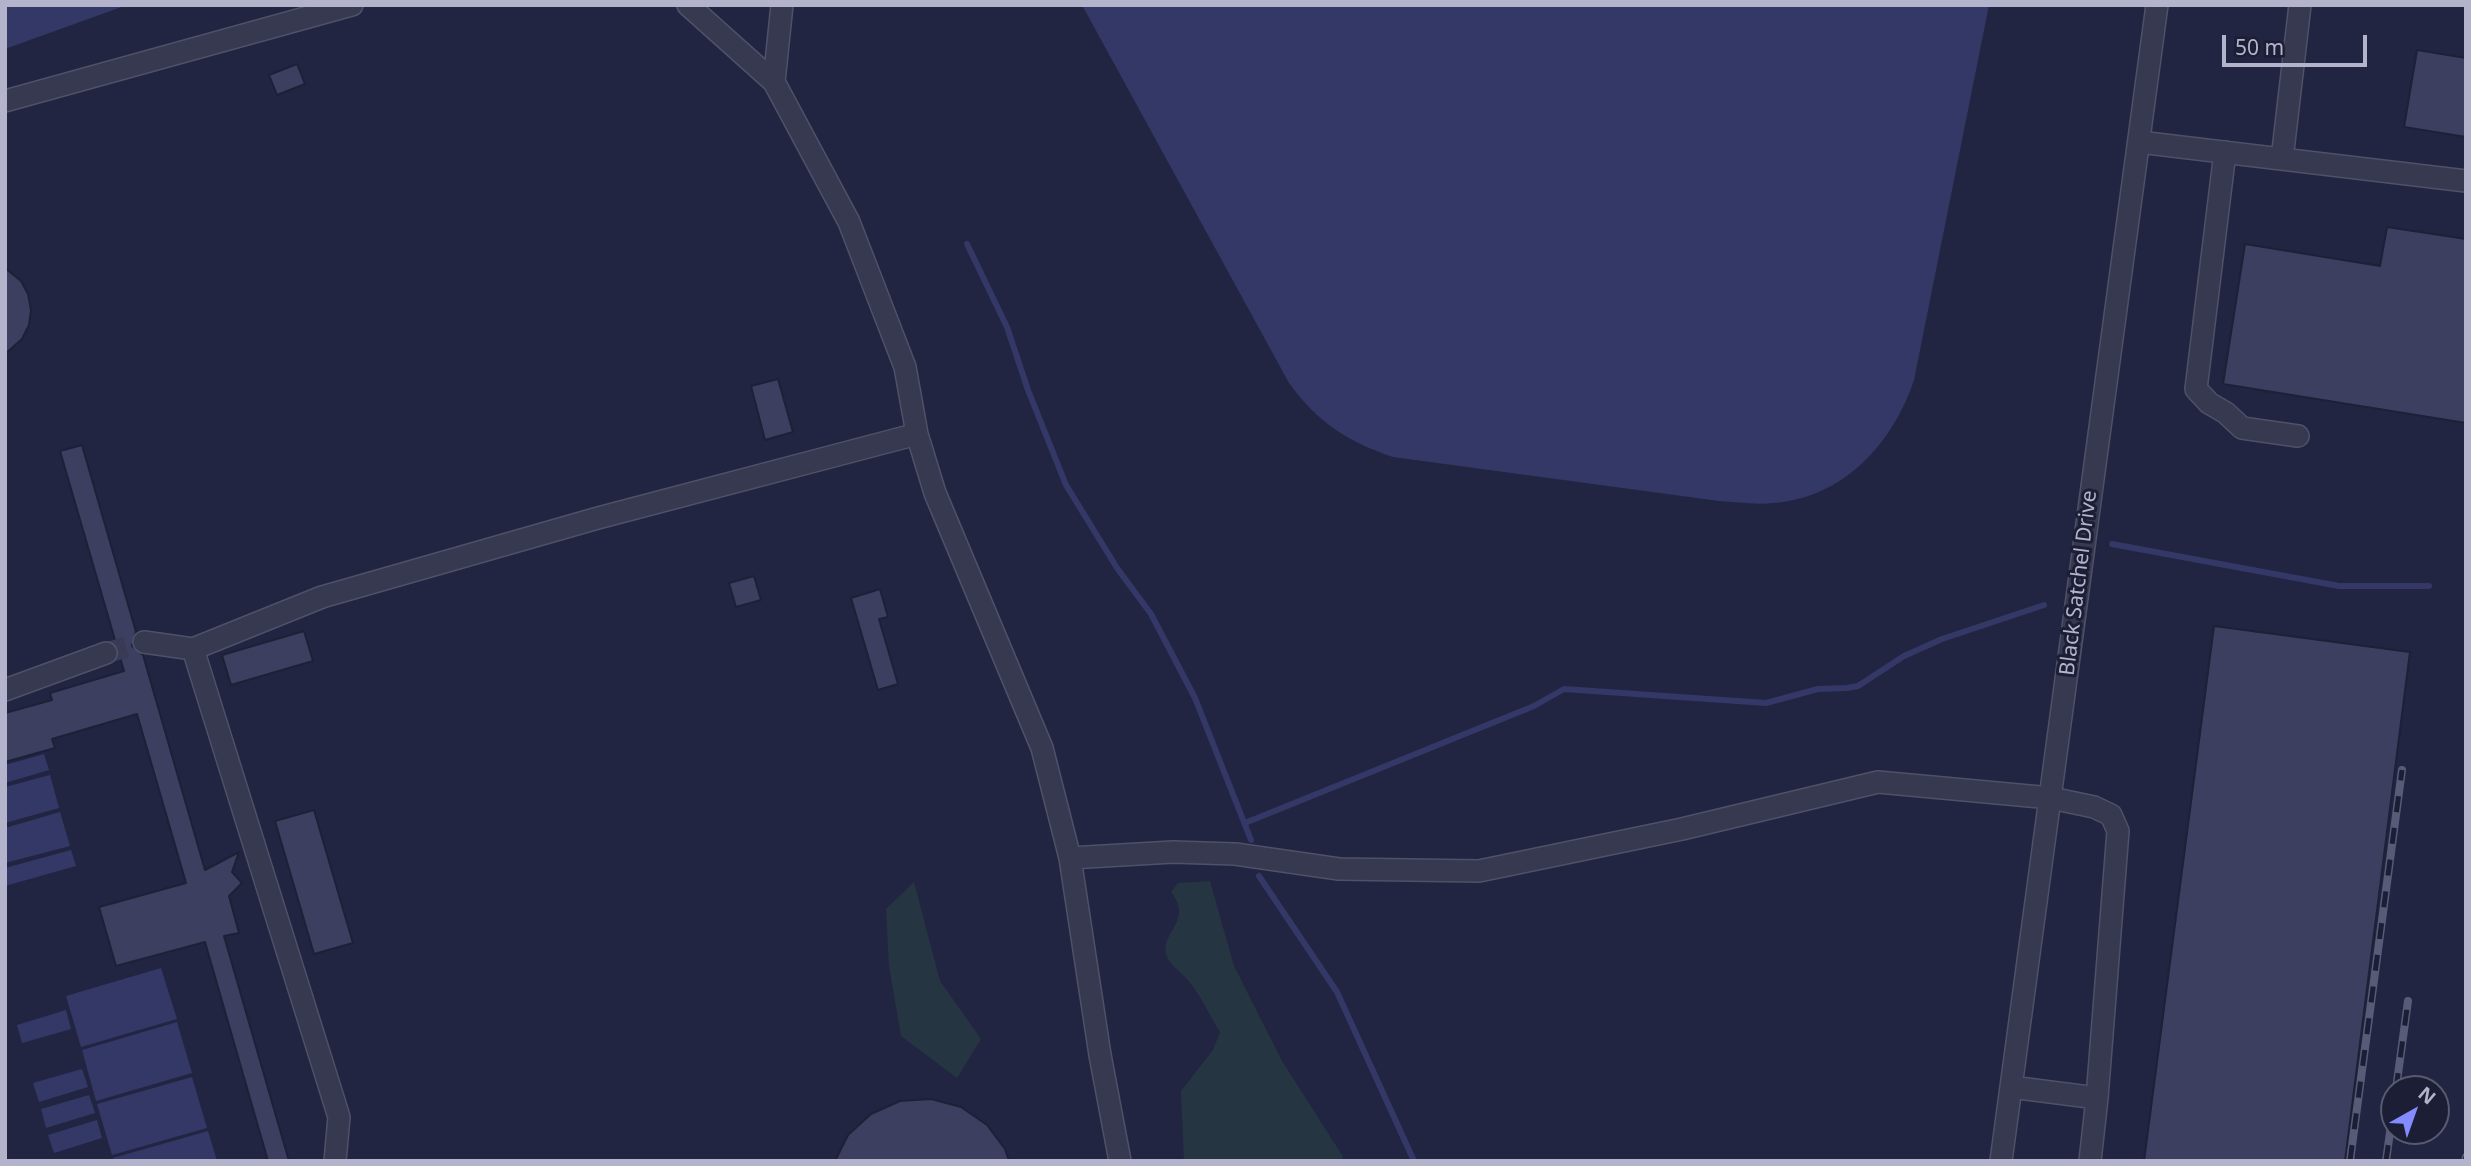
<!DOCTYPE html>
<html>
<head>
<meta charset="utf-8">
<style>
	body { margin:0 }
	#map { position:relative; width:2471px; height:1166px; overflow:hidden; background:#222541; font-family:"Noto Sans",sans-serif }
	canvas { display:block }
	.frame { position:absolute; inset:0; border:7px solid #b3b4cb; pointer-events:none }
	.north { position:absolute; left:2380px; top:1075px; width:70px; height:70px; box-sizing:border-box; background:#1c1e35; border:2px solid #585a71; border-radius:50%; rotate:40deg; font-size:19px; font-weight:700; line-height:28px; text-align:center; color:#b3b4cb }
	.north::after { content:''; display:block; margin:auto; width:24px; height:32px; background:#848bff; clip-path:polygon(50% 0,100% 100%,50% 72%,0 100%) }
	.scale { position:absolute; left:2222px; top:35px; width:145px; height:32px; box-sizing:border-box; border:4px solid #b3b4cb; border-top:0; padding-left:9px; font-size:21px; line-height:24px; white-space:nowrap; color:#b3b4cb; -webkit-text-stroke:5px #1c1e35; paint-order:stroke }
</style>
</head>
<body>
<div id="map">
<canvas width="2471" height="1166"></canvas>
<div class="frame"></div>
<div class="north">N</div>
<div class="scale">50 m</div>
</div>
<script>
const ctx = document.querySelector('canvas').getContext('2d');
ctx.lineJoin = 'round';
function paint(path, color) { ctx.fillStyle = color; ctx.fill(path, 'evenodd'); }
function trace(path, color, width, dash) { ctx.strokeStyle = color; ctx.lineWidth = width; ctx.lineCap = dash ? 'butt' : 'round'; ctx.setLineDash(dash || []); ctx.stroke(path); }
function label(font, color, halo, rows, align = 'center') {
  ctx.font = font + ' "Noto Sans",sans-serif'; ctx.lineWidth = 6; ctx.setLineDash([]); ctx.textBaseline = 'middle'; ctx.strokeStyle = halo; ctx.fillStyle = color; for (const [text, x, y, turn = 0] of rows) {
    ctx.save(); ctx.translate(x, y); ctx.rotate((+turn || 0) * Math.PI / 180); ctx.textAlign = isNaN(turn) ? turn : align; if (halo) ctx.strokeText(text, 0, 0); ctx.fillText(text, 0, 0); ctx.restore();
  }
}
const green = new Path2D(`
	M 1210,881 L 1234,966 L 1282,1061 L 1342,1155 L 1343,1161 L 1184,1161 L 1181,1091 L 1213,1050 L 1220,1032 C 1210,1016 1202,998 1191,984 C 1185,975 1173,968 1168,959 C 1156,933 1195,923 1171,892 L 1178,883 Z
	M 914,882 L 940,981 L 981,1039 L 957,1078 L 901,1036 L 889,966 L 886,909 Z`);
const water = new Path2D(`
	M 5,5 L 127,5 L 5,49 Z
	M 1082,5 L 1989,5 L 1914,380 C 1893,443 1844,498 1773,503 C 1755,505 1737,502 1719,501 L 1393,457 C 1348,442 1317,422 1289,383 Z
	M 44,754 L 49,770 L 5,783 L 5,765 Z
	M 50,775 L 59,808 L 5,823 L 5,787 Z
	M 60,812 L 70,846 L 5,863 L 5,828 Z
	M 71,850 L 76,866 L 5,886 L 5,868 Z
	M 161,968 L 177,1019 L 81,1047 L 66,996 Z
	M 66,1010 L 71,1029 L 22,1043 L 17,1025 Z
	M 177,1022 L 192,1073 L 96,1101 L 82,1050 Z
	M 82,1069 L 88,1087 L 39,1102 L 33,1083 Z
	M 192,1077 L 207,1128 L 112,1155 L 97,1104 Z
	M 89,1095 L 95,1113 L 46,1128 L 41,1109 Z
	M 97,1120 L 102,1138 L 54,1153 L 48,1135 Z
	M 208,1131 L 217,1161 L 113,1161 L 113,1158 Z`);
const stream = new Path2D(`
	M 967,244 L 1007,327 L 1028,390 L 1066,485 L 1117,568 L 1151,614 L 1195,698 L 1251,840
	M 2112,544 L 2339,586 L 2429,586
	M 1245,823 L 1534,706 L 1564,689 L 1766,703 L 1818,689 L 1847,688 L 1858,686 L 1904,656 L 1942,639 L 2044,605
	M 1259,876 L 1337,992 L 1414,1161`);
const building = new Path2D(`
	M 2417,50 L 2466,58 L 2466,137 L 2404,127 Z
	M 297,64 L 305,84 L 277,95 L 269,75 Z
	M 2387,227 L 2466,239 L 2466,423 L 2223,384 L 2245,244 L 2380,266 Z
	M 5,268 L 21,281 L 28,294 L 31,310 L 29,325 L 22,339 L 5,354 Z
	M 778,379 L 793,432 L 765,440 L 751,386 Z
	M 82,445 L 136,632 L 132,646 L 143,655 L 205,870 L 239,852 L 232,872 L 242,883 L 229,896 L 239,933 L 224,936 L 289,1161 L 268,1161 L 205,942 L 116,966 L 99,907 L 186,883 L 137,714 L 52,739 L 55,748 L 5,762 L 5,713 L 52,700 L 50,693 L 124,671 L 60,451 Z
	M 754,576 L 761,600 L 736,607 L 729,583 Z
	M 880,589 L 888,617 L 879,619 L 898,684 L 878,690 L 851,598 Z
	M 2214,626 L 2410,652 L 2345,1161 L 2144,1161 Z
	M 304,631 L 313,661 L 231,685 L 222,655 Z
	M 314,810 L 353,943 L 314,954 L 275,821 Z
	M 931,1099 L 961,1107 L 987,1125 L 1005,1149 L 1009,1161 L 835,1161 L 848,1135 L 871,1114 L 900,1101 Z`);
const minorTunnel = new Path2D(`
	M 106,653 L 144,642`);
const minor = new Path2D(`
	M 688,5 L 774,82 L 849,222 L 905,367 L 917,434
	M 774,82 L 782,5
	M 5,101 L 352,5
	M 2139,142 L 2466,181
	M 2225,152 L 2196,389 L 2209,403 L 2226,413 L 2242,428 L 2298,436
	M 2282,159 L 2300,5
	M 144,642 L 193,649 L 322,597 L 598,518 L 917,434 L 935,493 L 1042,748 L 1070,858 L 1100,1055 L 1120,1161
	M 193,649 L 339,1117 L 335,1161
	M 5,690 L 106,653
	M 1070,858 L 1173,852 L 1235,854 L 1339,869 L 1479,871 L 1682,829 L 1878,782 L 2051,798 L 2094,807 L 2111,815 L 2118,831 L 2097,1098 L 2011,1087
	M 2001,1161 L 2157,5
	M 2090,1161 L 2097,1098`);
const rail = new Path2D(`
	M 2396,1089 L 2408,1001
	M 2350,1161 L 2402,770
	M 2386,1161 L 2394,1103
	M 2465,1161 L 2466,1157`);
const streetNames = [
	["Black Satchel Drive",2079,583,-83]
];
paint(green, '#253542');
paint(water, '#333867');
trace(stream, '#333867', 6);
paint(building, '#3c3f5f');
trace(building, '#1e2037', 2);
trace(minorTunnel, '#383a56', 21, [21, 10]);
trace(minor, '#4f5168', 24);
trace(minor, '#373950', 21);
trace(rail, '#585b78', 8);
trace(rail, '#1c1e35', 5, [16]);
label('21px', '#b3b4cb', '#1c1e35', streetNames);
</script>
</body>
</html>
